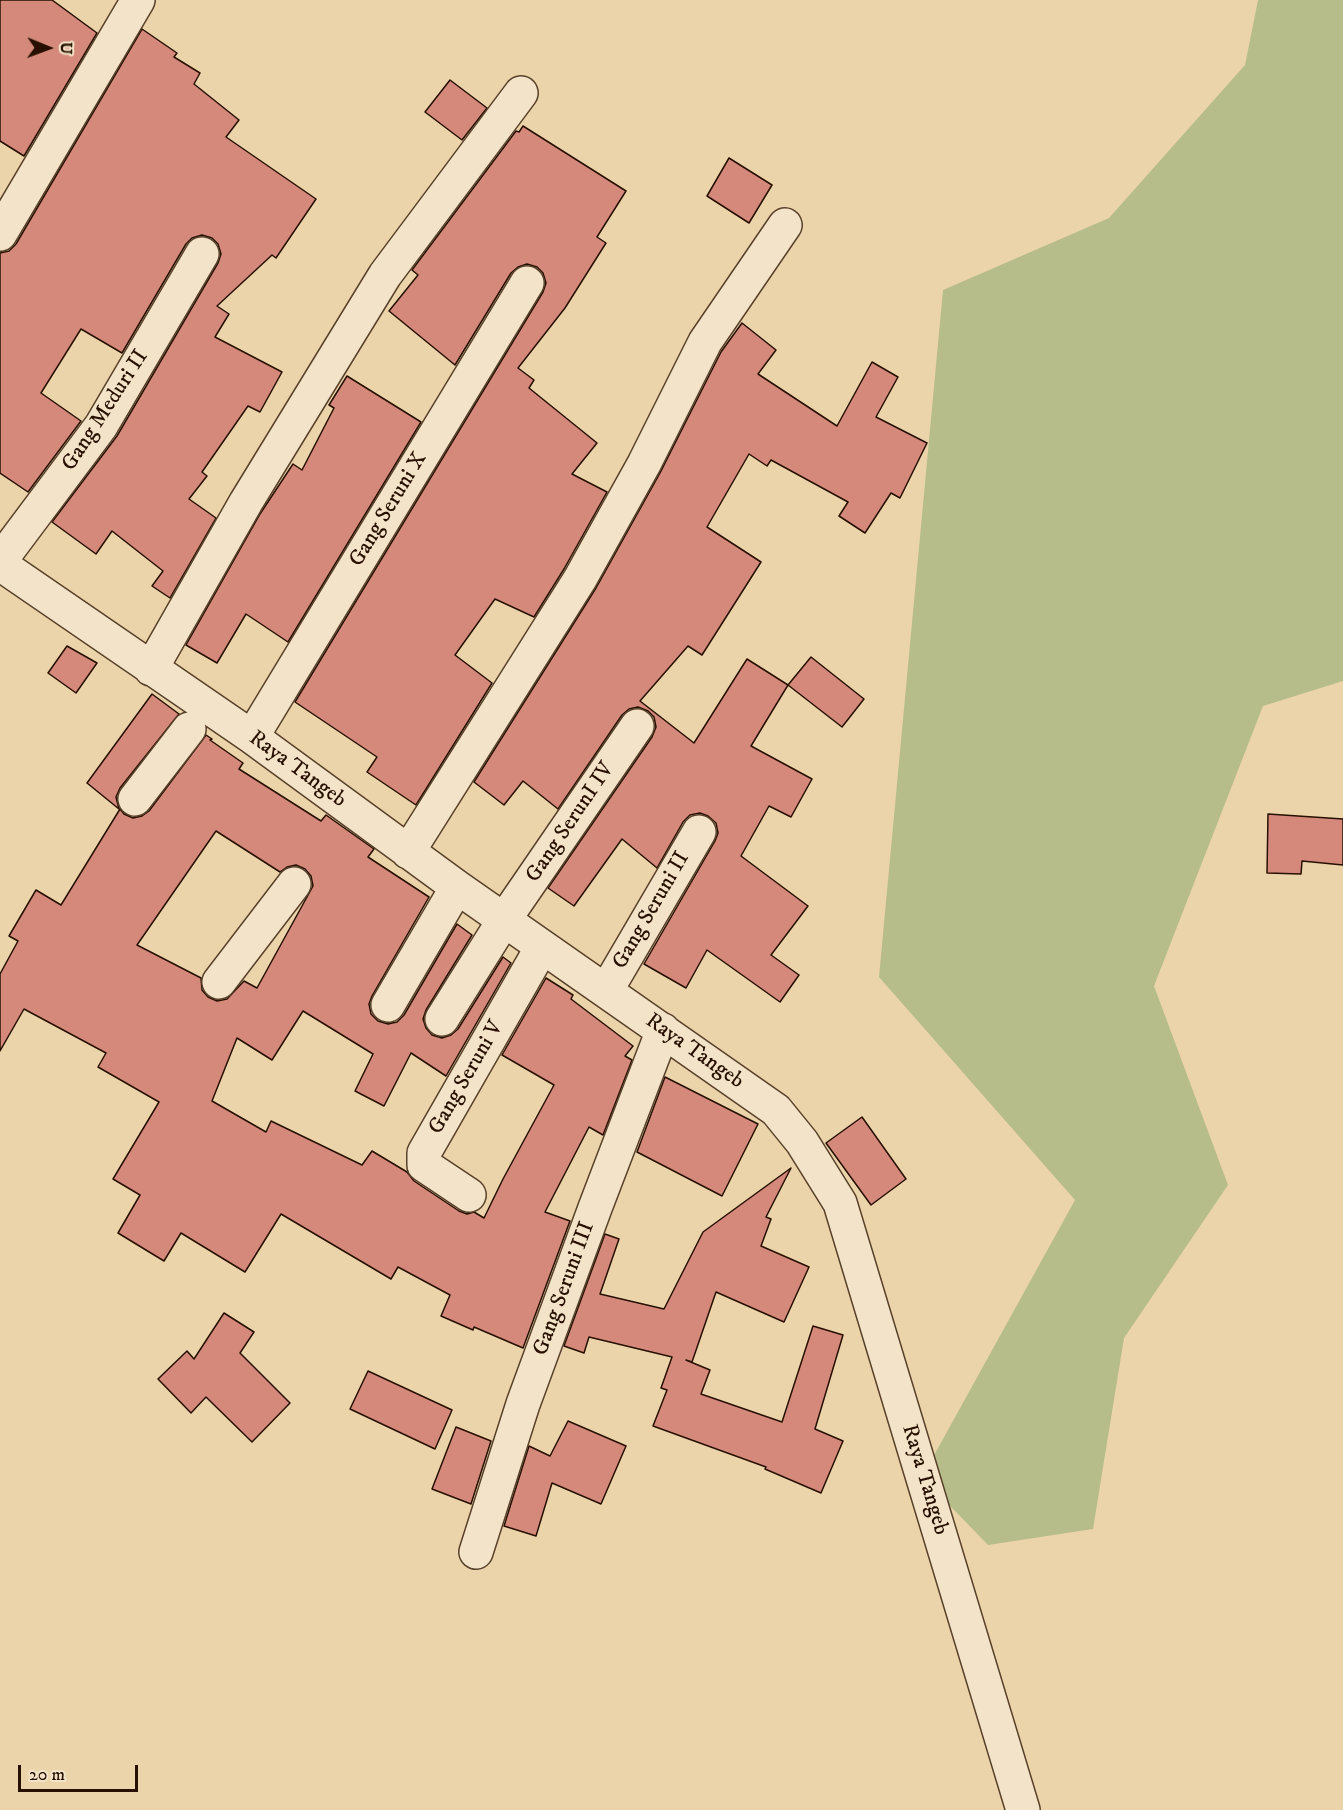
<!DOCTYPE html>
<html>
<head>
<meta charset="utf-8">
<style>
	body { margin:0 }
	#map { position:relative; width:1343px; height:1810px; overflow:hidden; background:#ecd4aa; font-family:"IM FELL DW Pica",serif }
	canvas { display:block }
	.north { position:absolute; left:18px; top:18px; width:60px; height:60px; -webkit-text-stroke:4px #f3e3c8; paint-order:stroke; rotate:91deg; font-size:16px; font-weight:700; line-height:24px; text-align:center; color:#271000 }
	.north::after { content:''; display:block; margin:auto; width:21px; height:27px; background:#271000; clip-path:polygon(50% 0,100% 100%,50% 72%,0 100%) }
	.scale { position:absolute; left:18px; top:1765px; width:120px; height:27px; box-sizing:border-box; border:3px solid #271000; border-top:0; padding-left:8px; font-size:18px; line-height:21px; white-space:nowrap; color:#271000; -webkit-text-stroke:4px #f3e3c8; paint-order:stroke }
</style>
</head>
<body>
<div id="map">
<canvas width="1343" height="1810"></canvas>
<div class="north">U</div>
<div class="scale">20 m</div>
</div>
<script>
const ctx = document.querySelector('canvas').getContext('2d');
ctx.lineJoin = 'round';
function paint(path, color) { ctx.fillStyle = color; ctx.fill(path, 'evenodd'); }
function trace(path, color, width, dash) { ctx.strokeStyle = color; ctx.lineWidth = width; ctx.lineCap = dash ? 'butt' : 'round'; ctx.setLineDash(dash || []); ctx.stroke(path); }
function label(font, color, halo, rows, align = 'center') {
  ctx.font = font + ' "IM FELL DW Pica",serif'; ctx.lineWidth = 4.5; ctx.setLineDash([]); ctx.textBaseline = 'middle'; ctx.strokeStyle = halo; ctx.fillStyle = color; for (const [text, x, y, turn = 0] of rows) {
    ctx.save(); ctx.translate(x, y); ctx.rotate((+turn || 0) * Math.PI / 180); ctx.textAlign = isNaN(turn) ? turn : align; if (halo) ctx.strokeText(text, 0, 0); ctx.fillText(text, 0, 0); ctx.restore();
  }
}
const green = new Path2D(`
	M 1258,0 L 1343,0 L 1343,681 L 1263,706 L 1154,986 L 1228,1185 L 1124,1338 L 1093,1529 L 988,1545 L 922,1477 L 1075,1200 L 879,977 L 943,290 L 1109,218 L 1245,65 Z`);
const building = new Path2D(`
	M 0,0 L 52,0 L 97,33 L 24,156 L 0,141 Z
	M 142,29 L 177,53 L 174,57 L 200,73 L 194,84 L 239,120 L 226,137 L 316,199 L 276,258 L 272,255 L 217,306 L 229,314 L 215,337 L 282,372 L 260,412 L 248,406 L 202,472 L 207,476 L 189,499 L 216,518 L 170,598 L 152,586 L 163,571 L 112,531 L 96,554 L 52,522 L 117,436 L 218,263 L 221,254 L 218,244 L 212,238 L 202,235 L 192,238 L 186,244 L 122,353 L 81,329 L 41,393 L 81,421 L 28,492 L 0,473 L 0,253 L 9,251 L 16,244 Z
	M 450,80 L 487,108 L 462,140 L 425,112 Z
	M 523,126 L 626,191 L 597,237 L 606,243 L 565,308 L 518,368 L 534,380 L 529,388 L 597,443 L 572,474 L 607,492 L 564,569 L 534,617 L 495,599 L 455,655 L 492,683 L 416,805 L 367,772 L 377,757 L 295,702 L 543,292 L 546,283 L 543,273 L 537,267 L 527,264 L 518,267 L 511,273 L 455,365 L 389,311 L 418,275 L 412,270 L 516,131 L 519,132 Z
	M 729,158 L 772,185 L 749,223 L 707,196 Z
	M 742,323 L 776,350 L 758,374 L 837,426 L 872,362 L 898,377 L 876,417 L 927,443 L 900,498 L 891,493 L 865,533 L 839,516 L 848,502 L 771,460 L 767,466 L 749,454 L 707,527 L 761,562 L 702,655 L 688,646 L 640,701 L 694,743 L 747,659 L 788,685 L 751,746 L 812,779 L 791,817 L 769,806 L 741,856 L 808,906 L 771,955 L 799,975 L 780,1002 L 707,950 L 686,988 L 644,964 L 715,841 L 718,833 L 716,823 L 708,816 L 700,813 L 690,815 L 683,822 L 657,868 L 622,839 L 574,906 L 548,888 L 652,737 L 656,727 L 654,717 L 648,711 L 638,707 L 629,709 L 622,715 L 558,809 L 523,781 L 504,805 L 474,782 L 596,588 L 660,473 L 721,352 Z
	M 347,376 L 421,422 L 288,642 L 246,614 L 217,663 L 186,645 L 260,514 L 293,464 L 302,470 L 334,408 L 329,405 Z
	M 67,646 L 97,663 L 76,693 L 48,673 Z
	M 811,657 L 864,699 L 842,727 L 788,685 Z
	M 152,694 L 179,714 L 120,788 L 116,797 L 119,809 L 87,783 Z
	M 206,735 L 212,739 L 210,740 L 243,763 L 239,769 L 321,821 L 326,815 L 374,849 L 368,857 L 429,897 L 372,996 L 369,1004 L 371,1014 L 378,1021 L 388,1024 L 397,1022 L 404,1015 L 457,924 L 472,935 L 426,1010 L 423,1019 L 426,1028 L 432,1035 L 442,1038 L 451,1035 L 458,1029 L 503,957 L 511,963 L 446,1076 L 411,1053 L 384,1106 L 355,1091 L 373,1054 L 303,1011 L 272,1060 L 237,1038 L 212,1101 L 266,1132 L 271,1121 L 362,1165 L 372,1151 L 407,1172 L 414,1181 L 459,1211 L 467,1214 L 474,1212 L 484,1218 L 503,1179 L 554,1085 L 502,1055 L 546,978 L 573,995 L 571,999 L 633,1046 L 625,1056 L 632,1060 L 603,1135 L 589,1127 L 545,1212 L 570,1221 L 523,1348 L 474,1327 L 473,1330 L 441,1316 L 450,1295 L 398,1267 L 391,1279 L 281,1214 L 245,1272 L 181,1233 L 164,1261 L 118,1233 L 140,1195 L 113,1179 L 159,1102 L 98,1067 L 106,1053 L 24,1009 L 0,1051 L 0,974 L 18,941 L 9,936 L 36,890 L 61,905 L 120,809 L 124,814 L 133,818 L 142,816 L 149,811 ZM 216,831 L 280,872 L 287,867 L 296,865 L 305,869 L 311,876 L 313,886 L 257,988 L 244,981 L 227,999 L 217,1001 L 208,997 L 202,990 L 201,978 L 137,945 Z
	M 1268,814 L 1343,819 L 1343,865 L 1302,861 L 1301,874 L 1267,873 Z
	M 665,1077 L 758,1124 L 722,1196 L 637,1152 Z
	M 862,1117 L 906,1179 L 871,1205 L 826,1143 Z
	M 791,1168 L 766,1217 L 771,1219 L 761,1246 L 809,1267 L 784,1322 L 716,1292 L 692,1362 L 686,1360 L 710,1370 L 701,1394 L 782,1422 L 813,1326 L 843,1335 L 815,1429 L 843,1441 L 821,1493 L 765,1469 L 766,1467 L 653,1426 L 667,1390 L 661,1388 L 672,1357 L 589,1337 L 584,1353 L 564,1346 L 605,1234 L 619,1239 L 600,1294 L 664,1309 L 703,1232 Z
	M 224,1313 L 254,1332 L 240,1353 L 290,1403 L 252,1442 L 206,1397 L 191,1413 L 158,1379 L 187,1351 L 194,1359 Z
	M 368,1371 L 452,1410 L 435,1449 L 350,1409 Z
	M 568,1421 L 626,1446 L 601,1504 L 552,1483 L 536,1536 L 504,1526 L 529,1446 L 550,1456 Z
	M 456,1427 L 491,1441 L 471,1504 L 432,1489 Z`);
const minor = new Path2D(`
	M 0,234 L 138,0
	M 0,561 L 101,426 L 202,254
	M 0,564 L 252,737 L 457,887 L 776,1110 L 802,1142 L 840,1203 L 1023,1810
	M 151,669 L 246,502 L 385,275 L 521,93
	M 252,737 L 527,283
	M 135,799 L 189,729
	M 408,852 L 580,579 L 644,464 L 705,342 L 785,225
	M 219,982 L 294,884
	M 606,991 L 699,832
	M 388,1005 L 457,887
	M 442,1019 L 504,920 L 637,726
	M 469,1195 L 424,1165 L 424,1153 L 542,947
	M 476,1552 L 523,1404 L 595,1208 L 663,1030`);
const streetNames = [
	["Gang Meduri II",106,411,-57],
	["Gang Seruni X",389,510,-59],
	["Raya Tangeb",297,770,36],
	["Gang SerunI IV",571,823,-56],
	["Gang Seruni II",652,911,-60],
	["Raya Tangeb",694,1052,35],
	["Gang Seruni V",467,1078,-60],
	["Gang Seruni III",565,1289,-70],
	["Raya Tangeb",924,1480,73]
];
paint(green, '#b6bd8a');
paint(building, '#d4897a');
trace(building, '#271000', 1.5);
trace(minor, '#58412a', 36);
trace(minor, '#f3e3c8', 33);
label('22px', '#271000', '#f3e3c8', streetNames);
</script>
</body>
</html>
